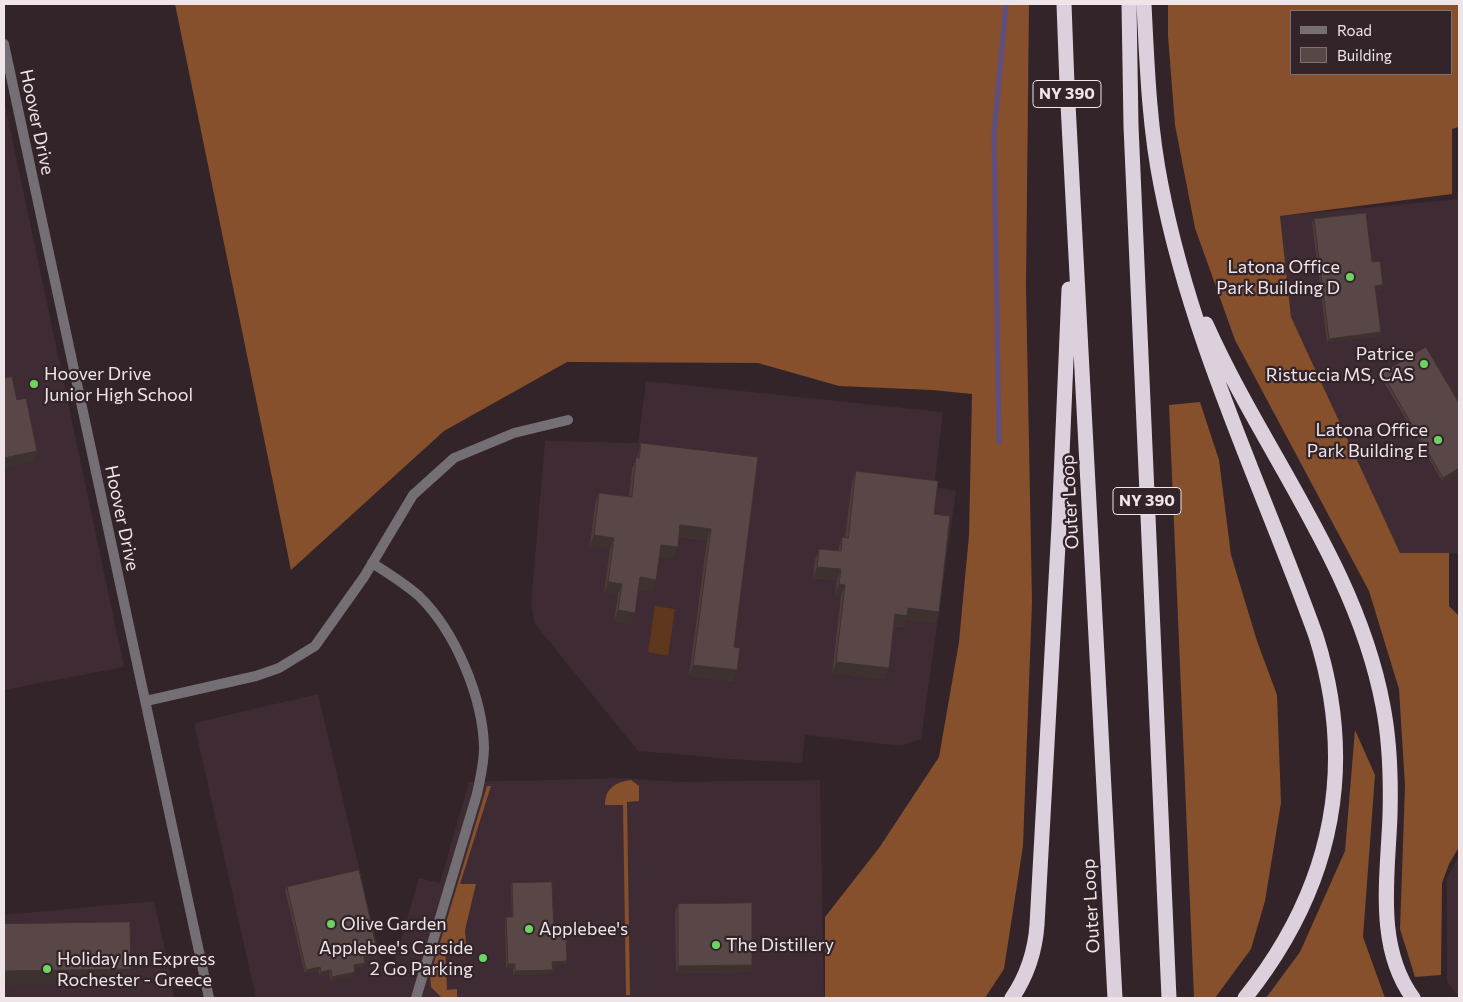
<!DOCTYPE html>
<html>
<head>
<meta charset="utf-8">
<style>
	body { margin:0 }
	#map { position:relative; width:1463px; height:1002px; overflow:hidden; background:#322429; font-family:Commissioner,sans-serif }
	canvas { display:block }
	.frame { position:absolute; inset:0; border:5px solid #efe5e9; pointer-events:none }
	.legend { position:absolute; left:1290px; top:10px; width:162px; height:65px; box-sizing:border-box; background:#322429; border:1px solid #7e7176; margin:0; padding:6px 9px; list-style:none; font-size:15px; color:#efe5e9 }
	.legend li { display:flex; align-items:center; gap:10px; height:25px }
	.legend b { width:25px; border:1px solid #7e7176 }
</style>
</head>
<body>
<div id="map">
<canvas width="1463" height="1002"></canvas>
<div class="frame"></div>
<ul class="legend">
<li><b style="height:6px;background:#746f74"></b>Road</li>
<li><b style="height:14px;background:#584746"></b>Building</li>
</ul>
</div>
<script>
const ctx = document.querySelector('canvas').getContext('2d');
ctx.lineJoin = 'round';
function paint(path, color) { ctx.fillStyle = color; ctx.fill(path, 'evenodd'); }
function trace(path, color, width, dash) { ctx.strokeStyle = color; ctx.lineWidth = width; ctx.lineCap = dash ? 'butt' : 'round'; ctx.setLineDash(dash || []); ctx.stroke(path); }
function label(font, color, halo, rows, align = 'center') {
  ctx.font = font + ' Commissioner,sans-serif'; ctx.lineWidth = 4.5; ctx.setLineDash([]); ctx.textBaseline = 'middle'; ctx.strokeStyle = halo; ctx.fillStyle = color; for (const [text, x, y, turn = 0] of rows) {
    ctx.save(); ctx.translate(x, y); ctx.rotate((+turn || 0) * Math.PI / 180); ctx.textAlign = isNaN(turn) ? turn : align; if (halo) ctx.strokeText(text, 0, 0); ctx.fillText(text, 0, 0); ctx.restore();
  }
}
const built = new Path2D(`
	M 4,100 L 124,667 L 4,690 Z
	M 1459,199 L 1459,553 L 1400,553 L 1291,317 L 1280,216 Z
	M 646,381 L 943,412 L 934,487 L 956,491 L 921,739 L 901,746 L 805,735 L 802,763 L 730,759 L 638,751 L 535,624 L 531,604 L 545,441 L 638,443 Z
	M 318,694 L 382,965 L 394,963 L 419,878 L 440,883 L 469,782 L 622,778 L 677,782 L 820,780 L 824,998 L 256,998 L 194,723 Z
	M 1459,856 L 1459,996 L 1455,993 L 1447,981 L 1447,878 Z
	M 154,901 L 168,963 L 174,998 L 4,998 L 4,915 Z`);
const green = new Path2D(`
	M 655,606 L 675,609 L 668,656 L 648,652 Z`);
const forest = new Path2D(`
	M 175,4 L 1029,4 L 1026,287 L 1032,602 L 1023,846 L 1004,969 L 985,998 L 825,998 L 825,917 L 879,848 L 939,757 L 959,642 L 969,535 L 972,394 L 932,390 L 839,386 L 758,363 L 567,362 L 444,431 L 291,570 Z
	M 1168,4 L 1459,4 L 1459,127 L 1452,129 L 1452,194 L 1280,216 L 1291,317 L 1400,553 L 1449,553 L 1449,606 L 1459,616 L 1459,847 L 1449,864 L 1442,883 L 1441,975 L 1415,977 L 1400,929 L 1405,786 L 1399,689 L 1369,591 L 1235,340 L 1195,228 L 1175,125 L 1168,36 ZM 1292,11 L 1452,11 L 1452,74 L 1292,74 Z
	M 1200,402 L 1219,460 L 1231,555 L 1257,641 L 1277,695 L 1281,803 L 1265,901 L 1251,949 L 1215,998 L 1194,998 L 1169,405 Z
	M 1355,730 L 1375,775 L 1363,937 L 1385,998 L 1266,998 L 1300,952 L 1345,851 Z
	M 631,780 L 639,786 L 639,801 L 627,802 L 630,995 L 626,995 L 623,805 L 605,805 C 605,788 616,782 631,780 Z
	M 487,786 L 491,786 L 460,884 L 476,884 L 465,930 L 466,944 L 445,945 L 447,990 L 457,989 L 457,998 L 442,998 L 431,987 L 430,976 Z`);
const stream = new Path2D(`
	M 999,442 L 994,134 L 1006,4`);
const minor = new Path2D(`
	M 4,44 L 209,998
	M 372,563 C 388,573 404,583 419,596 C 455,631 483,697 484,748 C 484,764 480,779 477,794 L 416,998
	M 146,701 L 256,676 L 279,668 L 315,646 L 364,577 L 413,495 L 454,458 L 514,433 L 568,420`);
const motorway = new Path2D(`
	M 1064,4 L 1067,85 L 1115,998
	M 1129,4 L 1131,126 L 1169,998
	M 1144,4 C 1147,64 1149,125 1161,185 C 1191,342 1262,486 1316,636 C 1358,769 1331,890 1245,998
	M 1206,324 C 1263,452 1357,566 1383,706 C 1390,742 1391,779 1390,815 C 1388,876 1375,946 1413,998
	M 1012,998 C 1027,976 1035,952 1037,925 L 1059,526 L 1069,289`);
const wall = new Path2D(`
	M 1314,219 L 1372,262 L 1382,289 L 1376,289 L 1380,336 L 1327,342 L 1312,223 Z
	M 1382,373 L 1459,471 L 1442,481 L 1381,377 Z
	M 641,443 L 758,457 L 734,647 L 733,681 L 689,676 L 707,540 L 679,537 L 674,558 L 659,556 L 652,591 L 638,589 L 631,624 L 614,621 L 618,594 L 604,593 L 610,549 L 590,546 L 595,504 L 599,493 L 629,497 L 632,468 L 637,458 Z
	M 856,471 L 934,514 L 935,623 L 906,619 L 903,627 L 894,626 L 885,679 L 832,673 L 841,596 L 835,595 L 837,580 L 813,578 L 815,560 L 819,549 L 838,551 L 842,537 L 845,538 L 852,482 Z
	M 512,883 L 554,933 L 567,961 L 565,965 L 552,965 L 551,974 L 513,975 L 513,968 L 506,968 L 505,921 L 506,917 L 512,917 L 511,887 Z
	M 287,887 L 377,958 L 365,960 L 364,966 L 354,968 L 354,975 L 331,981 L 329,974 L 320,976 L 318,971 L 305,974 L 285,890 Z
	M 678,904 L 752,965 L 750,972 L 676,973 L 675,912 Z`);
const shadedWall = new Path2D(`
	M 1383,285 L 1382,289 L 1374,290 L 1375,286 Z
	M 1381,332 L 1380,336 L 1327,342 L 1329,339 Z
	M 37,451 L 33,462 L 4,468 L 4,458 Z
	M 1459,468 L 1459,471 L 1442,481 L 1443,478 Z
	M 680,525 L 711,529 L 707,540 L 677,536 Z
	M 594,535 L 614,538 L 610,549 L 590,546 Z
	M 661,545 L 678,547 L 674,558 L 657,556 Z
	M 817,567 L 841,569 L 837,580 L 813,578 Z
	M 640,577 L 656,580 L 652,591 L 636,588 Z
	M 608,582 L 622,584 L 618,594 L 604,593 Z
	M 839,584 L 845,585 L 841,596 L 835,595 Z
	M 908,608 L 939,612 L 935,623 L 906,619 L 903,627 L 891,625 L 895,614 Z
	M 618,610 L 635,613 L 631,624 L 614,621 Z
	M 836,662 L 889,668 L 885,679 L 832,673 Z
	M 693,665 L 737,670 L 733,681 L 689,676 Z
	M 378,954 L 377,958 L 363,961 L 364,957 Z
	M 567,961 L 565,965 L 551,966 L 552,962 Z
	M 365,963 L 364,966 L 352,969 L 354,965 Z
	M 508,964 L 515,964 L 513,968 L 506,968 Z
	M 752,965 L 750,972 L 676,973 L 678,966 Z
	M 320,967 L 318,971 L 305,974 L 306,970 Z
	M 131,969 L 126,983 L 4,985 L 4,971 Z
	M 331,970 L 329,974 L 320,976 L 321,972 Z
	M 553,970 L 551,974 L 513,975 L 515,971 Z
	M 355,972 L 354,975 L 331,981 L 332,977 Z`);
const building = new Path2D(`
	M 1366,213 L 1372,262 L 1380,261 L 1383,285 L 1375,286 L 1381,332 L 1329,339 L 1314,219 Z
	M 1426,347 L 1459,403 L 1459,468 L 1443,478 L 1382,373 Z
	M 12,377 L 17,400 L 26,398 L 37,451 L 4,458 L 4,378 Z
	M 641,443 L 758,457 L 734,647 L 740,648 L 737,670 L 693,665 L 711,529 L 680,525 L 678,547 L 661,545 L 656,580 L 640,577 L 635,613 L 618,610 L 622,584 L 608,582 L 614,538 L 594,535 L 599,493 L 632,497 L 636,457 L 639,458 Z
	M 856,471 L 938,481 L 934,514 L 950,516 L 939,612 L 908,608 L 907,616 L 895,614 L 889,668 L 836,662 L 845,585 L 839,584 L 841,569 L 817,567 L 819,549 L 841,551 L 842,537 L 848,538 Z
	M 359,870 L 378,954 L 364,957 L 365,963 L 354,965 L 355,972 L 332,977 L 331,970 L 321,972 L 320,967 L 306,970 L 287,887 Z
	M 552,882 L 554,933 L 566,933 L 567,961 L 552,962 L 553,970 L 515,971 L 515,964 L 508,964 L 506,917 L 513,917 L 512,883 Z
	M 752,903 L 752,965 L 678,966 L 678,904 Z
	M 130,922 L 131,969 L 4,971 L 4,924 Z`);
const markers = [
	[1350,277,5,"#6dd361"],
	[1424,364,5,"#6dd361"],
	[34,384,5,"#6dd361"],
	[1438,440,5,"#6dd361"],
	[331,924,5,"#6dd361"],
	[529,929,5,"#6dd361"],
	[716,945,5,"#6dd361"],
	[483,958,5,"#6dd361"],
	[47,969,5,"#6dd361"]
];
const shields = [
	[1067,94,68],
	[1147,501,68]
];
const shieldNames = [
	["NY 390",1067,94],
	["NY 390",1147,501]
];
const streetNames = [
	["Hoover Drive",37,122,78],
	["Outer Loop",1070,502,-93],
	["Hoover Drive",122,518,78],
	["Outer Loop",1091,906,-93]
];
const poiNames = [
	["Latona Office",1340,267,"right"],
	["Park Building D",1340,288,"right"],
	["Patrice",1414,354,"right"],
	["Ristuccia MS, CAS",1414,375,"right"],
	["Hoover Drive",44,374],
	["Junior High School",44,395],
	["Latona Office",1428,430,"right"],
	["Park Building E",1428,451,"right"],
	["Olive Garden",341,924],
	["Applebee's",539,929],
	["The Distillery",726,945],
	["Applebee's Carside",473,948,"right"],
	["2 Go Parking",473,969,"right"],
	["Holiday Inn Express",57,959],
	["Rochester - Greece",57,980]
];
paint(built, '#3f2b33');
paint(green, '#5f371c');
paint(forest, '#85502b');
trace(stream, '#5d4e84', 5);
trace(minor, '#746f74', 10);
trace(motorway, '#ddd0dd', 15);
paint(wall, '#4c3d3c');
paint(shadedWall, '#3e3231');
paint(building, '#584746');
trace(building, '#3e3231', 1);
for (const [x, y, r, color] of markers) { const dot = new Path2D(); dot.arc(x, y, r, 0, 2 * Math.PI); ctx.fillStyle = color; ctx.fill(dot); trace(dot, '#322429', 2); }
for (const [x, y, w] of shields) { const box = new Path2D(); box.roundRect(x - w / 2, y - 13.5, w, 27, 4); ctx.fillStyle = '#322429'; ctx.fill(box); trace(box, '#efe5e9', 1); }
label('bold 16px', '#efe5e9', null, shieldNames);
label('18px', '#efe5e9', '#322429', streetNames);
label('18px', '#efe5e9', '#322429', poiNames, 'left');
</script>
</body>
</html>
